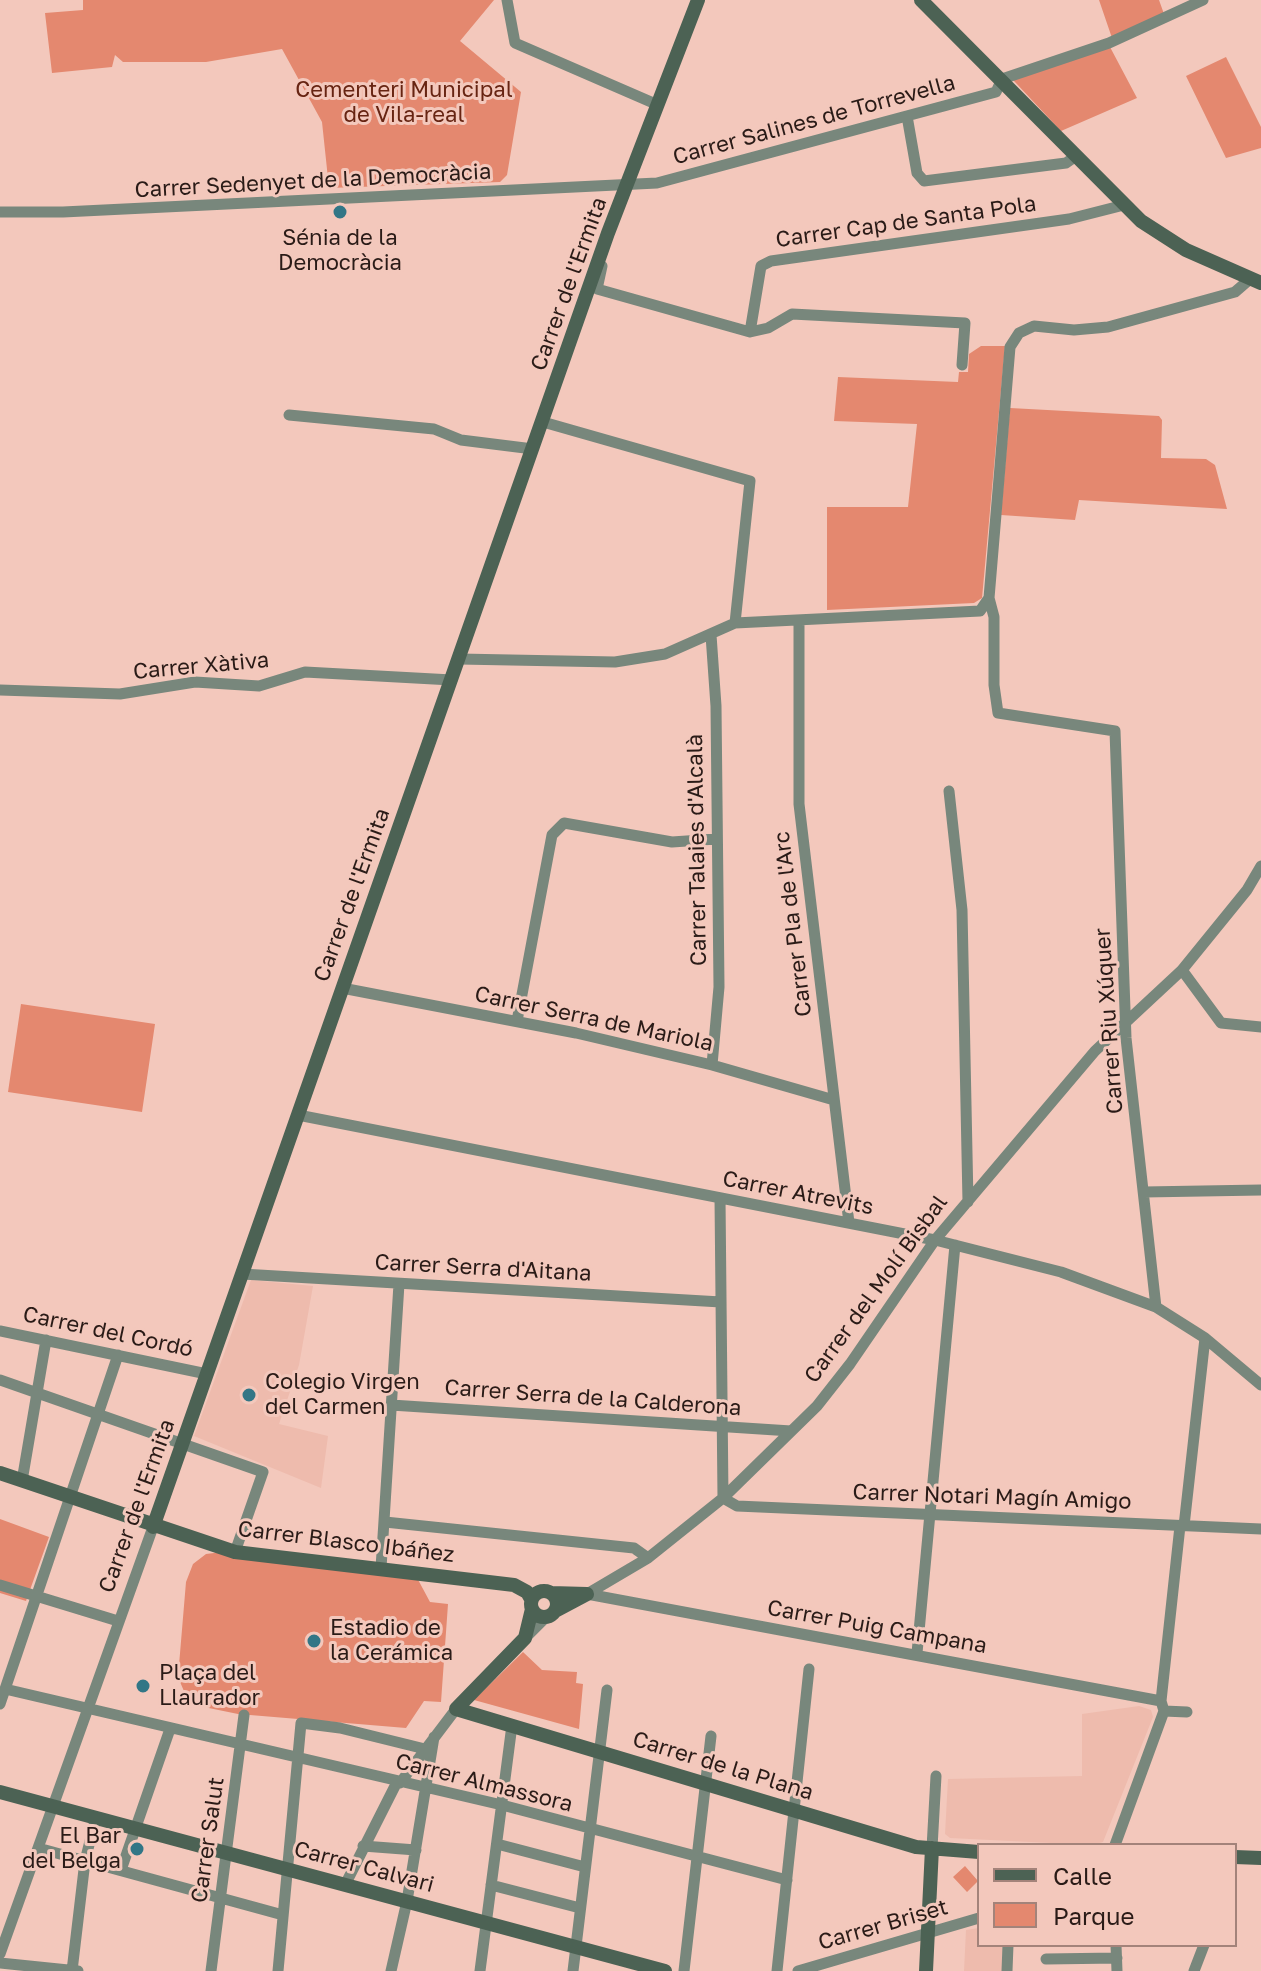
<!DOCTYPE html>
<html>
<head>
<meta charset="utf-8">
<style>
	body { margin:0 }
	#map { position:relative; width:1261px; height:1971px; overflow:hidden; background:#f3c8bc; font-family:"Golos Text",sans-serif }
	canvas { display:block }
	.legend { position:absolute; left:977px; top:1843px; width:260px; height:104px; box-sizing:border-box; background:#f3c8bc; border:2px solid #a3837a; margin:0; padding:10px 14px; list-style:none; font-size:24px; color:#2a1b17 }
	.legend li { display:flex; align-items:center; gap:16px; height:40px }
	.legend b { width:40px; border:2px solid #a3837a }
</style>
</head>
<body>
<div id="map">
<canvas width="1261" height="1971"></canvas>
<ul class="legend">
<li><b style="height:10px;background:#4c6254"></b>Calle</li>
<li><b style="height:22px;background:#e4886f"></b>Parque</li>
</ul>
</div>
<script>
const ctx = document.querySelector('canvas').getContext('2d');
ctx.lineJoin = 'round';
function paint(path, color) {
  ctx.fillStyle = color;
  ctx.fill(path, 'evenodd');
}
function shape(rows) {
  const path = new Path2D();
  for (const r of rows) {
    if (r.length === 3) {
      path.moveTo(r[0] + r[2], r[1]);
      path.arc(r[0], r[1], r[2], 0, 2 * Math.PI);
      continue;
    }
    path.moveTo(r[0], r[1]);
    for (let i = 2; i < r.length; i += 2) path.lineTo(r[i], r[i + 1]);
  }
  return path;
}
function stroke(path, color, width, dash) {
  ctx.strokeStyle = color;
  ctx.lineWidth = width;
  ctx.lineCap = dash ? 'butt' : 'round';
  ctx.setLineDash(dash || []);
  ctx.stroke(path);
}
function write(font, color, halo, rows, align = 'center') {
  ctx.font = font + ' "Golos Text",sans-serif';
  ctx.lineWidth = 6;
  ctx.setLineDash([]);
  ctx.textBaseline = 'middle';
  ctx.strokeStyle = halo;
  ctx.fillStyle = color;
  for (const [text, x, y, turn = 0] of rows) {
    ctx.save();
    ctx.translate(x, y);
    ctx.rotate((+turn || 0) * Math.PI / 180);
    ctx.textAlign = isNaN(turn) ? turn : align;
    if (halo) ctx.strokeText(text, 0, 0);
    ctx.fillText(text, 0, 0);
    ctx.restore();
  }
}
paint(shape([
	[251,1280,313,1286,299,1365,279,1424,328,1436,321,1488,194,1436],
	[1139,1706,1151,1710,1153,1717,1103,1842,1092,1845,950,1838,945,1834,948,1779,1082,1776,1082,1714],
	[979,1928,979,1945,1003,1945,1002,1971,964,1971,966,1930]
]), '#eebbad');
paint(shape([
	[83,0,494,0,460,41,521,92,507,175,500,182,329,188,322,122,282,49,206,62,123,62,115,55,112,67,52,73,45,13,83,10],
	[1099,0,1159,0,1164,14,1112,38],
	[1110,47,1137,98,1061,131,1014,81,1014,78],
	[1226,57,1261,127,1261,148,1226,158,1186,76],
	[981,346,1005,346,982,598,974,603,827,610,827,507,908,507,917,424,834,421,838,377,958,382,959,372,968,372,969,354],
	[1010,408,1159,416,1162,420,1161,458,1206,459,1215,465,1227,509,1079,500,1075,520,1001,515],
	[21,1004,155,1024,142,1112,8,1092],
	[0,1519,49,1537,26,1601,0,1593],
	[222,1552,415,1574,430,1602,448,1604,441,1702,424,1701,406,1728,238,1714,199,1706,186,1696,178,1677,186,1582,193,1564,206,1554],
	[523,1652,542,1670,577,1672,576,1683,583,1684,579,1729,474,1700],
	[965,1866,978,1881,967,1892,953,1877]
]), '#e4886f');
stroke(shape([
	[507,0,515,43,658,105],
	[907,116,917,173,924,181,1066,163,1076,156],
	[0,212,63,212,657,183,996,92,1002,79,1109,43,1203,0],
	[602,266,597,289,750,332,768,328,792,314,965,323,962,365],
	[750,332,761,266,771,261,1069,219,1124,205],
	[289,415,434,429,461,440,533,449],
	[543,422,750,481,735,623],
	[799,620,799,804,849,1223],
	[711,635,716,706,719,987,712,1065],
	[459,659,615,662,665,654,735,623,980,611,989,598],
	[0,690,120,694,195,682,259,686,305,672,452,680],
	[949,791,962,910,968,1202],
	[1182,970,1221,1023,1261,1027],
	[342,988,576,1033,712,1065,834,1100],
	[517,1021,552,835,564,823,672,842,716,839],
	[298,1115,935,1240,1061,1272,1156,1307,1205,1338,1261,1385],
	[1144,1192,1261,1190],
	[720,1198,723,1498,737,1506,1261,1529],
	[242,1274,721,1302],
	[1156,1307,1126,1038,1115,731,998,713,994,685,994,617,989,598,1010,347,1019,333,1034,326,1074,330,1108,327,1235,292,1250,279],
	[0,1331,207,1374],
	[0,1380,263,1472,235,1552],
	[391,1405,791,1431],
	[22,1481,46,1340],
	[385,1522,634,1548,648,1558],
	[1184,1526,1205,1338],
	[381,1568,399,1284],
	[0,1585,118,1621],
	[587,1594,648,1558,723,1498,817,1406,850,1364,935,1240,1095,1051,1182,970,1247,890,1261,866],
	[587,1594,1161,1701],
	[526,1637,546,1617],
	[917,1653,955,1245],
	[5,1689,502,1805,787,1880],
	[0,1704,118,1355],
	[1164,1711,1187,1712],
	[400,1783,456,1709],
	[497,1844,585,1867],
	[1115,1845,1164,1711,1161,1701,1180,1526],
	[363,1846,416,1850],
	[38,1848,283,1915],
	[932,1848,936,1776],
	[121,1870,170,1729],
	[345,1885,397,1782],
	[491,1885,580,1908],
	[1116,1945,1117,1971],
	[0,1954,153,1527],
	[1046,1959,1117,1958],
	[0,1963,78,1971],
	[72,1971,85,1861,96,1817],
	[211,1971,244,1715],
	[278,1971,301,1723,340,1728,425,1749],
	[391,1971,407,1901,434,1737],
	[480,1971,512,1725],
	[573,1971,607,1690],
	[684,1971,711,1736],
	[777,1971,809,1669],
	[798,1971,979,1918],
	[1007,1971,1008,1945],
	[1194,1971,1204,1945]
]), '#78877c', 11);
stroke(shape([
	[921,0,1141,221,1186,250,1261,283],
	[0,1473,235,1552,514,1585,527,1592,531,1599],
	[153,1527,608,233,698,0],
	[544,1604,13],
	[551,1593,587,1594,555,1611],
	[532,1609,525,1638,456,1709,916,1847,979,1852],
	[0,1792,665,1971],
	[1235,1857,1261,1858],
	[926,1971,932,1848]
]), '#4c6254', 14);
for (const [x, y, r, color] of [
	[340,212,8,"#327686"],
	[249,1395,8,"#327686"],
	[314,1641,8,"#327686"],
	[143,1686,8,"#327686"],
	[137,1849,8,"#327686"]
]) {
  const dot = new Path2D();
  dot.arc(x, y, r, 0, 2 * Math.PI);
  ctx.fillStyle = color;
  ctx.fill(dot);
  stroke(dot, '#f3c8bc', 3);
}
write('22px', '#672412', '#f3c8bc', [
	["Cementeri Municipal",404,90],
	["de Vila-real",404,115]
]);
write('22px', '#2a1b17', '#f3c8bc', [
	["Carrer Salines de Torrevella",814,120,-15],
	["Carrer Sedenyet de la Democràcia",313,181,-3],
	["Carrer Cap de Santa Pola",906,222,-8],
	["Carrer de l'Ermita",569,284,-70],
	["Carrer Xàtiva",201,666,-5],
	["Carrer Talaies d'Alcalà",697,850,-91],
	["Carrer de l'Ermita",352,895,-70],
	["Carrer Pla de l'Arc",793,924,-97],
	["Carrer Serra de Mariola",594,1019,12],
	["Carrer Riu Xúquer",1109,1021,-94],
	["Carrer Atrevits",798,1193,11],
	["Carrer Serra d'Aitana",483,1268,3],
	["Carrer del Molí Bisbal",876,1289,-54],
	["Carrer del Cordó",108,1332,12],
	["Carrer Serra de la Calderona",593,1398,4],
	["Carrer Notari Magín Amigo",992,1497,2],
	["Carrer de l'Ermita",137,1506,-70],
	["Carrer Blasco Ibáñez",346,1542,7],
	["Carrer Puig Campana",877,1627,10],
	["Carrer de la Plana",723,1766,17],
	["Carrer Almassora",484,1783,14],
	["Carrer Salut",208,1840,-82],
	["Carrer Calvari",364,1867,15],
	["Carrer Briset",883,1925,-16]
]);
write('22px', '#2a1b17', '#f3c8bc', [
	["Sénia de la",340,238,"center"],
	["Democràcia",340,263,"center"],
	["Colegio Virgen",265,1382],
	["del Carmen",265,1407],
	["Estadio de",330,1628],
	["la Cerámica",330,1653],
	["Plaça del",159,1673],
	["Llaurador",159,1698],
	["El Bar",121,1836,"right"],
	["del Belga",121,1861,"right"]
], 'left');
</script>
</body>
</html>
